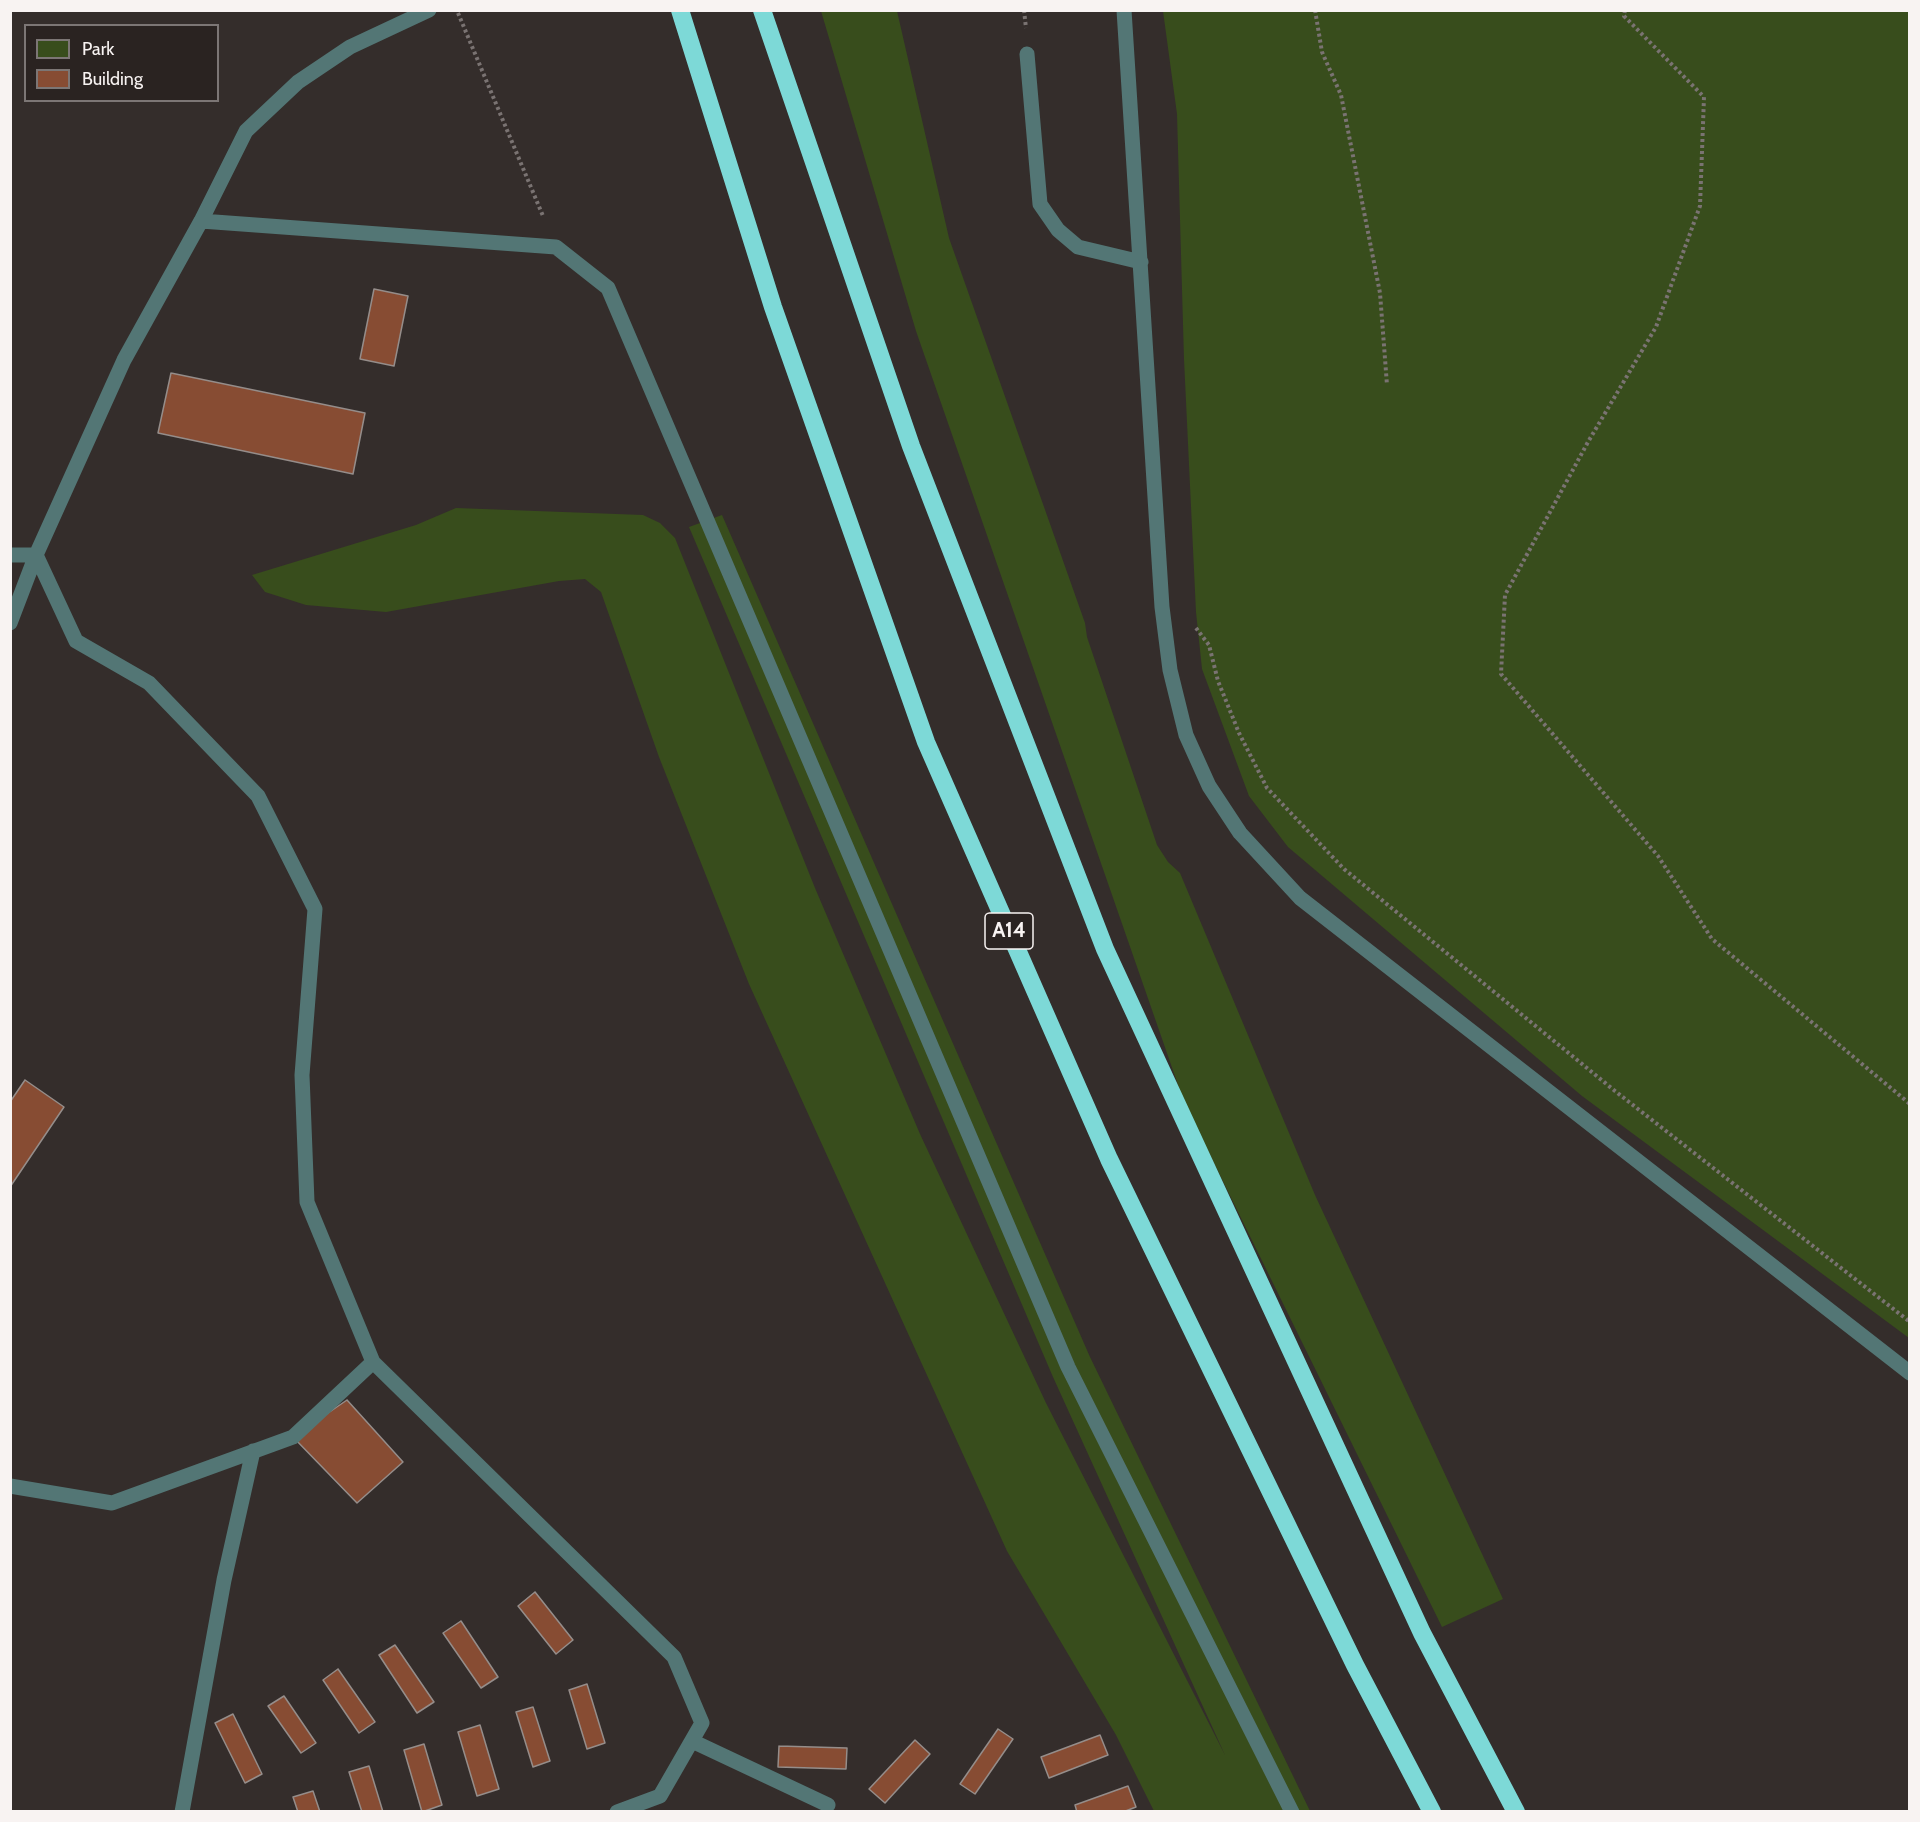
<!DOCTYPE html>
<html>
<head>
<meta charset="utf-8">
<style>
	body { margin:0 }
	#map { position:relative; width:1920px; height:1822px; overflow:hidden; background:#342d2b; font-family:Cabin,sans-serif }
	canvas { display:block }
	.frame { position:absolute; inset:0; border:12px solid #f8f3f2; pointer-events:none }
	.legend { position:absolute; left:24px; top:24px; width:195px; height:78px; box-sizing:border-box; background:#2a2321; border:2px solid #7c7675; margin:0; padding:8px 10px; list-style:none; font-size:18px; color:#f8f3f2 }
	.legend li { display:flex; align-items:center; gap:12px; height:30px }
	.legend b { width:30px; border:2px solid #7c7675 }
</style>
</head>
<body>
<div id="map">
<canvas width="1920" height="1822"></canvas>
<div class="frame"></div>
<ul class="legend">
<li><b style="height:16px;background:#384d1c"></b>Park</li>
<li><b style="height:16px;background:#874c33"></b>Building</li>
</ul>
</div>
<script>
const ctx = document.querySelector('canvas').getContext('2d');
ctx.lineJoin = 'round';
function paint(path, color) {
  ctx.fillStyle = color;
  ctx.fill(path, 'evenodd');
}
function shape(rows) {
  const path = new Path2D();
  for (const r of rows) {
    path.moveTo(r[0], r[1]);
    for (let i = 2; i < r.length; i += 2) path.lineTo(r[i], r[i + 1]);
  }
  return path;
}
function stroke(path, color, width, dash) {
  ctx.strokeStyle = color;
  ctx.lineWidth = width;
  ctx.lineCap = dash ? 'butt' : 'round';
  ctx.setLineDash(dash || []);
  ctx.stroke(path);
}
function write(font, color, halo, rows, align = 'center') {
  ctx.font = font + ' Cabin,sans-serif';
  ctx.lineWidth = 4.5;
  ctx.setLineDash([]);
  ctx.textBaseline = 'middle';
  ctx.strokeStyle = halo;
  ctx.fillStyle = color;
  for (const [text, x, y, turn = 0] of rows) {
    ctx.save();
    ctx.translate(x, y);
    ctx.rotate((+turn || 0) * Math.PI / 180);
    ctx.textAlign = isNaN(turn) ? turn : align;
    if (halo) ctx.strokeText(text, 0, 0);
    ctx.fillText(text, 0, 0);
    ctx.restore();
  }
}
paint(shape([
	[821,11,897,11,949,238,1085,623,1087,637,1157,845,1168,862,1180,873,1315,1195,1503,1599,1442,1627,1184,1102,916,331],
	[1163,11,1909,11,1909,1338,1582,1096,1288,847,1249,796,1202,669,1196,612,1184,359,1177,114],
	[456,508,643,515,660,523,675,538,815,888,920,1134,1046,1403,1225,1755,1053,1377,689,527,722,515,1090,1357,1310,1811,1154,1811,1116,1735,1007,1551,749,984,659,757,601,592,585,579,559,581,386,612,306,605,265,592,252,575,416,525]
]), '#384d1c');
const building = shape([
	[374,289,408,296,394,366,360,359,374,289],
	[171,373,365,413,353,474,158,433,171,373],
	[25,1080,64,1107,10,1187,10,1102,25,1080],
	[347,1400,403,1462,357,1503,293,1437,347,1400],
	[535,1592,573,1640,556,1654,518,1606,535,1592],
	[461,1621,498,1677,481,1688,443,1633,461,1621],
	[395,1645,434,1702,417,1713,379,1655,395,1645],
	[338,1669,375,1722,359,1733,323,1680,338,1669],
	[587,1684,605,1743,587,1749,569,1690,587,1684],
	[284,1696,316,1743,301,1753,268,1706,284,1696],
	[533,1707,550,1761,533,1767,516,1712,533,1707],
	[233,1714,262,1774,245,1783,215,1723,233,1714],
	[480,1725,499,1789,477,1796,458,1732,480,1725],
	[998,1729,1013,1739,975,1794,960,1784,998,1729],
	[1100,1735,1108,1755,1049,1778,1041,1757,1100,1735],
	[915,1740,930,1754,885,1803,869,1789,915,1740],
	[424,1744,442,1805,422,1812,404,1750,424,1744],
	[779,1746,847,1748,846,1769,778,1767,779,1746],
	[369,1766,383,1812,362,1812,349,1772,369,1766],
	[1128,1786,1136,1807,1123,1812,1077,1812,1075,1805,1128,1786],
	[313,1791,320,1812,298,1812,293,1797,313,1791]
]);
paint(building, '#874c33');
stroke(building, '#958d8a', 1.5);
stroke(shape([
	[1024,10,1026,28],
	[1315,10,1322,52,1341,95,1380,293,1387,385],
	[1625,10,1624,16,1704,97,1700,206,1656,327,1588,442,1505,595,1501,674,1658,856,1712,939,1910,1104],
	[458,13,543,216],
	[1196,628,1209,645,1218,681,1239,733,1267,788,1344,869,1615,1091,1910,1322]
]), '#7a7372', 4, [3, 3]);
stroke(shape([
	[1124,10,1162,607,1170,670,1186,735,1209,786,1240,833,1300,898,1910,1373],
	[1027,54,1040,204,1058,230,1078,247,1141,262],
	[201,221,556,247,608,288,1068,1367,1292,1812],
	[10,555,36,555],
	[36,555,76,641,149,683,258,796,315,909,302,1075,307,1202,373,1362,674,1657,702,1723,660,1796,617,1812],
	[10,623,36,555,124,360,201,221,246,131,298,82,350,47,429,10],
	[10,1486,112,1503,293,1437,373,1362],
	[692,1741,828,1805],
	[182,1812,224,1580,253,1451]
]), '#537675', 15);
stroke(shape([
	[680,10,773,307,926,742,1109,1159,1355,1665,1432,1812],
	[762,10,911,446,1105,949,1422,1633,1516,1812]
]), '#7dd9d7', 18);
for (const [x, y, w] of [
	[1009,931,48]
]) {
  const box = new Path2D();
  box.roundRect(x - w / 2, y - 18, w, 36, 4.5);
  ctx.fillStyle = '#2a2321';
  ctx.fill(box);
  stroke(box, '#f8f3f2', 1.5);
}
write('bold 21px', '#f8f3f2', null, [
	["A14",1009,931]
]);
</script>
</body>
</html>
